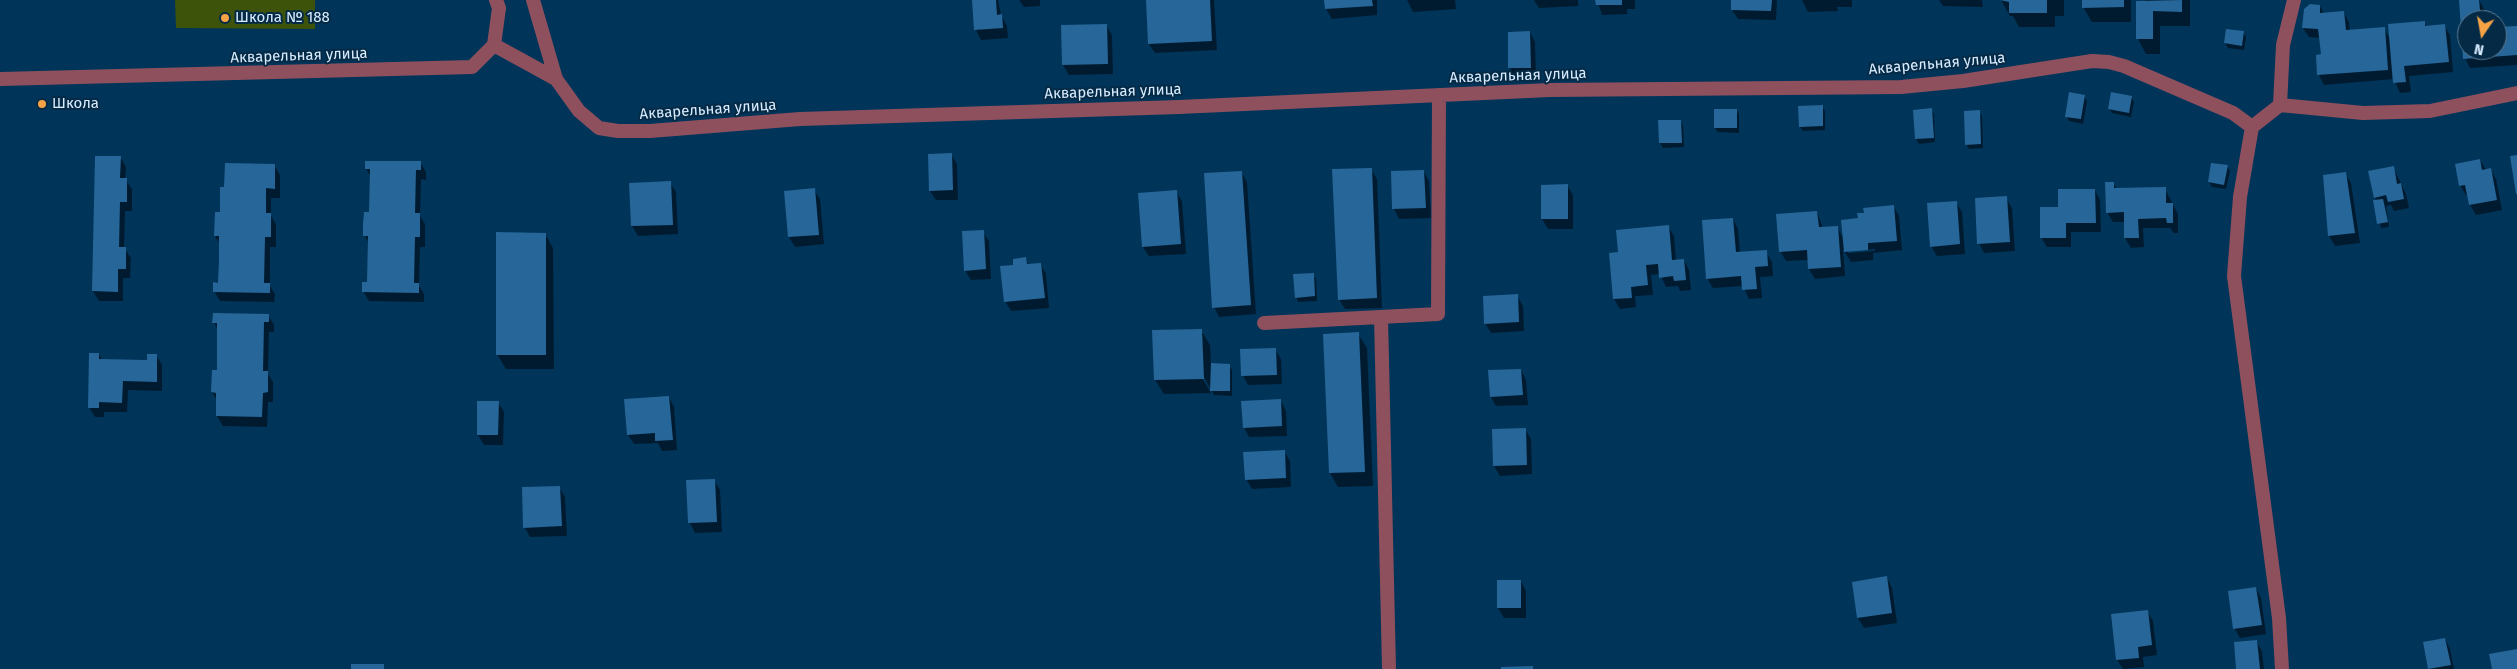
<!DOCTYPE html>
<html>
<head>
<meta charset="utf-8">
<style>
	body { margin:0 }
	#map { position:relative; width:2517px; height:669px; overflow:hidden; background:#003459; font-family:"Fira Sans",sans-serif }
	canvas { display:block }
	.north { position:absolute; left:2457px; top:10px; width:50px; height:50px; box-sizing:border-box; background:#052a46; border:1px solid #597890; border-radius:50%; rotate:192deg; font-size:14px; font-weight:700; line-height:20px; text-align:center; color:#d8ecff }
	.north::after { content:''; display:block; margin:auto; width:18px; height:22px; background:#f5a345; clip-path:polygon(50% 0,100% 100%,50% 72%,0 100%) }
</style>
</head>
<body>
<div id="map">
<canvas width="2517" height="669"></canvas>
<div class="north">N</div>
</div>
<script>
const ctx = document.querySelector('canvas').getContext('2d');
ctx.lineJoin = 'round';
function paint(path, color) {
  ctx.fillStyle = color;
  ctx.fill(path, 'evenodd');
}
function shape(rows) {
  const path = new Path2D();
  for (const r of rows) {
    path.moveTo(r[0], r[1]);
    for (let i = 2; i < r.length; i += 2) path.lineTo(r[i], r[i + 1]);
  }
  return path;
}
function stroke(path, color, width, dash) {
  ctx.strokeStyle = color;
  ctx.lineWidth = width;
  ctx.lineCap = dash ? 'butt' : 'round';
  ctx.setLineDash(dash || []);
  ctx.stroke(path);
}
function write(font, color, halo, rows, align = 'center') {
  ctx.font = font + ' "Fira Sans",sans-serif';
  ctx.lineWidth = 4;
  ctx.setLineDash([]);
  ctx.textBaseline = 'middle';
  ctx.strokeStyle = halo;
  ctx.fillStyle = color;
  for (const [text, x, y, turn = 0] of rows) {
    ctx.save();
    ctx.translate(x, y);
    ctx.rotate((+turn || 0) * Math.PI / 180);
    ctx.textAlign = isNaN(turn) ? turn : align;
    if (halo) ctx.strokeText(text, 0, 0);
    ctx.fillText(text, 0, 0);
    ctx.restore();
  }
}
paint(shape([
	[175,0,315,0,315,29,176,28]
]), '#3c5309');
paint(shape([
	[973,0,998,0,1001,15,1007,26,1008,38,981,40,976,30],
	[1019,0,1040,0,1040,6,1024,7],
	[1147,0,1214,0,1217,50,1155,53,1149,44],
	[1325,0,1377,0,1377,15,1332,19,1326,9],
	[1407,0,1455,0,1456,9,1413,12],
	[1534,0,1578,0,1578,6,1539,8],
	[1597,0,1635,0,1635,9,1627,9,1627,14,1602,15],
	[1732,0,1777,0,1776,20,1738,19,1732,10],
	[1802,0,1852,0,1852,7,1837,7,1838,11,1808,12],
	[1939,0,1982,0,1983,7,1943,6],
	[2001,0,2064,0,2064,16,2055,16,2055,27,2019,27,2013,16,2010,16],
	[2083,0,2131,0,2131,22,2092,22,2083,7],
	[2145,0,2190,0,2190,26,2160,26,2160,54,2146,54,2138,39],
	[2479,0,2484,9,2485,20,2467,20,2467,50,2497,50,2497,28,2517,27,2517,65,2470,68,2465,58,2460,1],
	[2320,6,2324,14,2344,13,2349,22,2350,31,2384,28,2390,39,2424,22,2427,27,2444,26,2450,35,2453,72,2409,76,2411,92,2400,93,2394,79,2324,85,2319,75,2317,56,2322,55,2320,38,2309,37,2303,28],
	[1106,25,1112,35,1113,74,1069,75,1063,65],
	[1530,32,1535,42,1536,77,1515,78,1510,68,1509,33],
	[2243,32,2246,37,2244,50,2228,48,2225,43],
	[2084,96,2087,101,2083,124,2069,121,2067,117],
	[2131,97,2134,102,2131,117,2112,113,2109,108],
	[1822,106,1825,111,1825,130,1803,131,1800,127],
	[1737,110,1739,115,1739,133,1718,132,1715,128],
	[1931,110,1934,114,1935,142,1919,144,1916,139,1914,111],
	[1979,112,1982,116,1983,148,1969,149,1966,144],
	[1681,121,1683,126,1684,147,1663,148,1660,143],
	[951,154,957,164,958,200,936,200,930,191],
	[96,157,120,157,126,167,125,179,132,189,132,211,125,211,124,248,131,258,130,278,123,278,123,301,99,301,93,291],
	[2480,160,2486,170,2490,169,2496,179,2502,210,2476,215,2470,205,2468,195,2466,195,2460,185],
	[420,162,426,172,426,180,421,179,420,216,425,224,425,247,420,247,419,286,424,294,424,302,369,301,363,291,369,284,369,244,365,236,370,214,371,177,366,169],
	[274,165,280,175,280,198,271,198,271,216,276,224,276,247,270,247,270,286,275,294,274,302,220,301,214,291,219,284,220,244,215,236,221,214],
	[2227,166,2230,171,2226,189,2212,187,2209,182],
	[2393,167,2406,194,2409,208,2394,211,2391,205,2386,206,2389,227,2381,228,2375,197],
	[1371,169,1377,179,1382,308,1345,309,1339,299],
	[1241,172,1247,182,1256,314,1219,317,1214,307],
	[1392,172,1424,172,1429,181,1431,218,1399,219,1394,209],
	[2345,174,2351,183,2360,243,2335,246,2329,236],
	[670,183,676,192,678,234,638,236,632,226,630,184],
	[2113,183,2117,189,2165,189,2178,214,2178,233,2174,233,2170,228,2143,228,2144,247,2131,248,2125,238,2125,222,2113,222,2107,212],
	[1567,185,1573,195,1573,229,1548,229,1542,219,1542,186],
	[814,190,820,199,824,244,795,247,789,237,785,192],
	[2095,190,2100,200,2101,232,2071,232,2071,247,2047,247,2041,237,2059,208],
	[1176,192,1182,201,1186,254,1149,256,1143,247],
	[2006,198,2012,208,2015,251,1984,253,1979,243],
	[1956,202,1962,212,1965,254,1937,256,1931,246],
	[1894,207,1899,216,1902,250,1873,253,1873,260,1851,262,1843,249,1845,276,1815,279,1809,269,1809,260,1786,261,1780,251,1817,212,1823,228,1837,227,1844,239,1859,219],
	[1875,249,1875,251,1848,253,1848,251],
	[1733,219,1738,229,1740,253,1766,252,1772,262,1773,276,1760,277,1762,298,1749,299,1743,286,1713,288,1707,278],
	[1668,226,1674,236,1676,261,1684,260,1689,270,1691,290,1680,291,1678,286,1666,287,1660,274,1651,275,1653,295,1635,296,1636,307,1620,309,1614,299,1619,253],
	[983,232,989,241,991,279,971,280,965,270],
	[545,234,553,248,554,369,506,369,497,354],
	[1025,259,1029,265,1040,264,1046,274,1049,308,1011,311,1005,301,1015,266],
	[1313,274,1316,279,1317,301,1298,302,1296,297],
	[1517,296,1523,306,1524,331,1491,333,1485,323],
	[268,315,274,325,274,332,269,332,268,374,273,382,273,402,268,402,267,427,223,426,217,416,217,400,212,392,218,371,218,331,214,322],
	[1201,330,1210,345,1211,364,1229,365,1232,370,1232,396,1214,395,1202,373,1200,374,1211,393,1164,394,1155,380],
	[1358,334,1367,348,1373,486,1338,487,1330,473],
	[1275,349,1281,359,1282,384,1248,385,1243,375],
	[99,354,102,360,148,361,156,355,162,365,162,391,128,390,127,412,104,412,104,417,95,417,89,407],
	[1521,370,1526,380,1528,405,1496,406,1491,397],
	[669,397,674,407,677,450,662,451,658,443,634,444,628,435],
	[1281,401,1286,411,1287,436,1249,437,1244,427],
	[498,402,504,412,503,445,484,445,478,435],
	[1525,429,1531,439,1532,474,1500,476,1494,466],
	[1284,451,1290,461,1291,487,1252,489,1246,479],
	[714,480,720,490,722,532,695,533,690,523],
	[559,487,565,497,567,536,530,537,525,528],
	[1887,578,1892,588,1897,623,1864,628,1858,618,1853,583],
	[1521,581,1526,591,1526,618,1504,618,1498,608],
	[2256,588,2261,598,2266,634,2240,638,2234,628],
	[2147,611,2153,621,2157,655,2143,657,2144,667,2123,669,2117,660],
	[2445,639,2450,649,2454,669,2430,669,2424,643],
	[2256,641,2262,651,2264,669,2238,669]
]), '#0007');
paint(shape([
	[972,0,996,0,997,15,1002,14,1003,28,974,30],
	[1146,0,1210,0,1212,41,1148,44],
	[1324,0,1372,0,1373,6,1325,9],
	[1595,0,1622,0,1622,5,1596,5],
	[1731,0,1772,0,1771,11,1731,10],
	[2000,0,2047,0,2047,13,2009,13,2009,2],
	[2082,0,2124,0,2124,7,2082,8],
	[2182,0,2182,12,2153,11,2153,39,2136,39,2136,1],
	[2459,0,2479,0,2481,20,2467,20,2467,50,2497,50,2497,27,2517,26,2517,55,2463,59],
	[2310,4,2320,5,2320,13,2344,11,2346,30,2385,27,2388,70,2317,75,2316,55,2321,54,2318,29,2302,28,2304,9],
	[2425,21,2425,26,2445,24,2449,62,2404,66,2406,82,2393,83,2388,24],
	[1107,24,1108,64,1062,65,1061,25],
	[2226,29,2244,31,2242,46,2224,43],
	[1530,31,1531,68,1508,68,1508,32],
	[2069,92,2085,95,2081,119,2065,117],
	[2111,92,2132,96,2129,113,2108,109],
	[1823,105,1823,126,1799,127,1798,106],
	[1932,108,1934,138,1915,139,1913,110],
	[1714,109,1737,109,1737,128,1714,128],
	[1980,110,1981,144,1965,145,1964,111],
	[1658,120,1681,120,1682,143,1659,143],
	[952,153,953,190,929,191,928,154],
	[2517,155,2517,194,2516,194,2510,156],
	[95,156,121,156,120,178,127,178,127,202,120,202,119,247,126,247,126,269,118,269,118,292,92,291],
	[2480,159,2482,170,2491,168,2497,200,2469,205,2465,185,2459,186,2455,164],
	[365,161,421,161,421,170,416,170,415,213,420,213,420,237,415,237,414,283,419,283,419,293,362,292,362,282,367,282,368,236,363,236,363,224,364,212,369,212,370,169,365,169],
	[225,163,275,164,275,189,266,188,266,213,271,213,271,237,265,237,264,283,270,283,270,293,213,292,213,282,218,283,219,259,219,236,214,236,215,212,220,212,220,187,224,187],
	[2211,163,2228,165,2224,185,2208,182],
	[2394,166,2397,184,2401,183,2404,199,2388,202,2386,195,2374,198,2368,171],
	[1372,168,1377,298,1338,300,1332,169],
	[1424,170,1426,208,1392,209,1391,171],
	[1242,171,1251,305,1212,308,1204,173],
	[2346,172,2355,233,2328,236,2323,175],
	[671,181,673,225,631,226,629,183],
	[2105,182,2114,182,2114,188,2166,187,2166,203,2173,203,2173,223,2167,223,2166,218,2138,219,2139,238,2124,238,2124,212,2106,213],
	[1568,184,1568,219,1541,219,1541,185],
	[815,188,819,235,788,237,784,191],
	[2058,189,2095,189,2096,223,2066,223,2066,238,2040,238,2040,207,2058,207],
	[1177,190,1181,244,1142,247,1138,193],
	[2007,196,2010,242,1977,244,1975,198],
	[2383,199,2388,222,2377,224,2373,200],
	[1957,201,1960,244,1930,247,1927,203],
	[1894,205,1897,241,1868,243,1868,250,1844,252,1841,220,1858,218,1857,213,1864,213,1863,208],
	[1817,211,1819,227,1838,226,1841,267,1808,269,1807,250,1779,252,1776,214],
	[1733,218,1736,252,1767,250,1768,266,1755,267,1757,289,1742,290,1741,276,1706,279,1702,220],
	[1669,225,1672,260,1684,259,1686,280,1674,281,1673,276,1659,278,1658,264,1646,265,1648,285,1631,287,1632,298,1613,299,1609,253,1618,252,1616,230],
	[984,230,986,269,964,271,962,231],
	[496,232,546,233,546,355,496,355],
	[1026,257,1027,264,1041,263,1045,298,1004,302,1000,266,1013,265,1013,259],
	[1314,273,1315,296,1295,298,1293,274],
	[1518,294,1519,322,1484,324,1483,296],
	[213,313,269,314,269,322,264,322,263,371,268,371,268,392,263,393,262,417,216,416,216,393,211,392,212,370,217,370,217,323,212,323],
	[1202,329,1204,379,1154,380,1152,330],
	[1359,332,1365,472,1329,473,1323,334],
	[1276,348,1277,375,1241,376,1240,349],
	[89,353,99,353,99,359,147,360,147,354,157,354,157,382,123,381,122,403,99,402,99,408,88,408],
	[1211,363,1230,364,1230,391,1210,391],
	[1521,369,1523,395,1490,397,1488,370],
	[669,396,673,440,655,441,655,433,627,435,624,399],
	[1281,399,1282,426,1243,428,1241,401],
	[477,401,499,401,498,435,477,435],
	[1526,428,1527,465,1493,466,1492,429],
	[1285,450,1286,478,1245,480,1243,452],
	[715,479,717,522,688,523,686,480],
	[560,486,562,526,523,528,522,487],
	[1887,576,1892,613,1857,618,1852,582],
	[1497,580,1521,580,1521,608,1497,608],
	[2256,587,2262,625,2233,629,2228,591],
	[2148,610,2152,645,2138,647,2139,658,2116,660,2111,614],
	[2445,638,2451,665,2428,669,2423,642],
	[2257,640,2260,669,2236,669,2234,642],
	[2517,649,2517,669,2492,669,2489,654],
	[351,664,384,664,384,669,351,669],
	[1533,666,1533,669,1501,669,1501,667]
]), '#266699');
stroke(shape([
	[533,0,556,79],
	[494,45,556,79,579,111,599,128,618,131,650,131,800,119,1179,107,1550,90,1901,87,1963,81,2092,61,2109,62,2124,66,2233,113,2252,127],
	[494,45,499,8,496,0],
	[0,79,472,67,494,45],
	[2280,105,2363,113,2430,111,2517,93],
	[1381,317,1389,669],
	[1264,323,1438,314,1439,95],
	[2282,669,2279,618,2234,276,2240,197,2252,127,2280,105,2283,45,2294,0]
]), '#8f505e', 14);
for (const [x, y, r, color] of [
	[225,18,5,"#f5a345"],
	[42,104,5,"#f5a345"]
]) {
  const dot = new Path2D();
  dot.arc(x, y, r, 0, 2 * Math.PI);
  ctx.fillStyle = color;
  ctx.fill(dot);
  stroke(dot, '#052a46', 2);
}
write('15px', '#d8ecff', '#052a46', [
	["Школа № 188",235,18],
	["Школа",52,104]
], 'left');
write('15px', '#d8ecff', '#052a46', [
	["Акварельная улица",299,56,-2],
	["Акварельная улица",1937,64,-5],
	["Акварельная улица",1518,76,-2],
	["Акварельная улица",1113,92,-2],
	["Акварельная улица",708,110,-4]
]);
</script>
</body>
</html>
